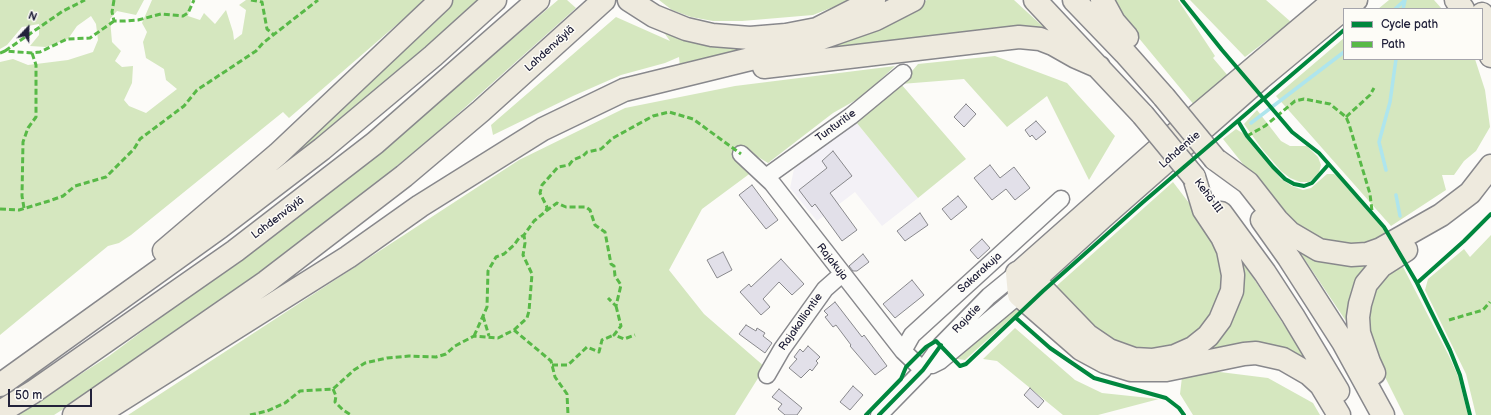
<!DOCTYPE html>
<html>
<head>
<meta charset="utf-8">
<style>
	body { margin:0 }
	#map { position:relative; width:1491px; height:415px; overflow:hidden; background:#fcfbf8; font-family:"Balsamiq Sans",sans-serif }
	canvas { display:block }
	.legend { position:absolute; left:1343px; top:8px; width:140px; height:52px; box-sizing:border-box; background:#fdfcf7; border:1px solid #a5a5ac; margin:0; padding:5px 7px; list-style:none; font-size:12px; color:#22223b }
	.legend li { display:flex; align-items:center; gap:8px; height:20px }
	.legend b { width:20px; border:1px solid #a5a5ac }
	.north { position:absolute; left:8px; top:8px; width:40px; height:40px; -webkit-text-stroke:3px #fdfcf7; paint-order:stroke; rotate:22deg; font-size:11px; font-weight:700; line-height:16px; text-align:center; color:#22223b }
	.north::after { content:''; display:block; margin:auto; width:14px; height:18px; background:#22223b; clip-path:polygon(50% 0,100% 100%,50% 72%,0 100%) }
	.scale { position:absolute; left:8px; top:389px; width:84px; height:18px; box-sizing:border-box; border:2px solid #22223b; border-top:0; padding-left:5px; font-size:12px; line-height:14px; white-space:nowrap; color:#22223b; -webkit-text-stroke:3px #fdfcf7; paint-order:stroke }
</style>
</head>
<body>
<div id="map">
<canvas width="1491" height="415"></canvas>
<ul class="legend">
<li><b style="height:5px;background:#00873e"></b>Cycle path</li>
<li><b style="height:5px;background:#58b947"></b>Path</li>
</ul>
<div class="north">N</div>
<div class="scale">50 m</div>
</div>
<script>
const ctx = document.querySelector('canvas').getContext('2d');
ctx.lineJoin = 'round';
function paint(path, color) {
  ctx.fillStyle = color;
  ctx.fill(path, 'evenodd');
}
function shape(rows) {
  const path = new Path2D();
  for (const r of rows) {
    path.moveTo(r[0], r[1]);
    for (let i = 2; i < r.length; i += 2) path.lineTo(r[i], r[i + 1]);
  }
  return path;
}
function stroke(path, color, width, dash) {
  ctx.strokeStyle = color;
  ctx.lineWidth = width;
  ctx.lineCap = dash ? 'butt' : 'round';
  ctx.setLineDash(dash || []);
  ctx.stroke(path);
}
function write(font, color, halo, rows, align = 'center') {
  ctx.font = font + ' "Balsamiq Sans",sans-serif';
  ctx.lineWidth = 3;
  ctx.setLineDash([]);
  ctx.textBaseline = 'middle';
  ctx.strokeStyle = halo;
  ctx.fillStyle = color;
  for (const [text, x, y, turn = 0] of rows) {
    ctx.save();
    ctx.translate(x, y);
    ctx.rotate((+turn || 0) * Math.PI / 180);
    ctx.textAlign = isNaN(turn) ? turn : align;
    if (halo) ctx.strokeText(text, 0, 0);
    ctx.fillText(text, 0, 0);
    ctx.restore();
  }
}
paint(shape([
	[856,122,918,198,882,226,855,192,817,221,790,188,794,169]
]), '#f3f1f6');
paint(shape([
	[0,0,144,0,136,15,117,11,110,19,112,42,121,51,115,61,122,67,133,66,132,83,124,100,129,106,146,113,177,89,166,80,164,69,146,58,143,42,147,32,142,23,152,0,191,0,188,16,200,20,204,13,215,24,226,10,233,32,234,40,242,34,246,10,239,5,246,0,423,0,417,7,289,118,283,112,131,235,119,243,108,246,0,335,0,62,13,59,28,65,68,60,93,52,98,40,96,24,91,16,77,26,68,39,46,47,30,46,39,35,39,24,22,27,7,45,0,49],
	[448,0,482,0,445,33,323,135,204,228],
	[558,0,567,0,576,8,422,146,330,219,215,306,98,387,54,415,17,415,109,356,358,171],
	[659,0,851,0,813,15,742,21,713,21,691,17,672,10],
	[884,0,898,0,865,17,680,67,679,57,665,63,621,75,573,96,493,135,491,125,616,17,670,41,665,34,651,25,750,46],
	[927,0,1014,0,1051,34,856,49,818,49,916,6],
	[1111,0,1178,0,1215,56,1213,58,1229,77,1195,106,1123,19],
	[1190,0,1266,0,1291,22,1245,57],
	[1389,0,1434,0,1442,9,1378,9],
	[1344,38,1344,59,1475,59,1485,90,1490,127,1476,151,1464,161,1454,175,1442,175,1446,190,1391,226,1276,96],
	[995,56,1067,83,1115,136,1089,180,1047,96,1007,127,964,79,901,84,966,159,918,198,856,122,901,84,918,64],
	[895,66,863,96,833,113,768,163,750,152,752,172,702,209,669,270,704,314,765,367,735,415,128,415,519,160,625,108,735,86],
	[1257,110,1281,141,1290,146,1307,146,1318,157,1321,165,1319,172,1315,177,1309,182,1300,182,1290,178,1281,171,1262,149,1244,124],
	[1236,129,1244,134,1281,179,1292,186,1303,190,1311,188,1327,174,1334,174,1337,176,1379,223,1388,237,1367,247,1313,239,1278,208,1223,139],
	[1173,182,1212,233,1226,280,1214,318,1187,342,1152,352,1111,343,1052,290],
	[1491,235,1491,415,1476,415,1466,374,1425,290,1428,279,1464,249,1470,257],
	[1295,245,1373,258,1354,333],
	[1236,254,1254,279,1310,365,1193,352,1207,344],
	[1400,261,1449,356,1458,376,1468,415,1404,415,1376,359,1369,340,1366,313,1381,277],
	[1014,308,1019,311,965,360,957,359,955,357],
	[1015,328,1075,380,1102,393,1159,399,1098,415,1063,415,997,361,983,359],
	[1212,371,1268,378,1313,403,1320,415,1193,415,1180,394,1182,377]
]), '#d5e7bf');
stroke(shape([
	[1395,9,1405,0],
	[1403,9,1405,0],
	[1251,123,1344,52],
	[1386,170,1379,142,1390,102,1396,59],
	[1396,195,1400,216]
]), '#aee5ed', 3.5);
const building = shape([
	[966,104,976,114,964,127,954,117,966,104],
	[1036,121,1046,132,1036,140,1032,135,1030,137,1025,130,1036,121],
	[833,151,852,176,830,193,857,230,842,241,815,204,812,207,799,190,827,168,822,161,833,151],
	[990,165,1000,178,1014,167,1030,188,1015,200,1006,189,992,200,974,178,990,165],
	[752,185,778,220,766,229,739,195,752,185],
	[958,196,967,207,951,220,942,209,958,196],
	[920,213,928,225,905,241,897,231,920,213],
	[982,239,990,248,978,259,970,250,982,239],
	[723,252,732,270,717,278,707,260,723,252],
	[863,254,869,262,857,271,853,271,849,266,863,254],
	[781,259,804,284,792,295,779,282,763,299,770,307,761,315,740,292,749,284,751,287,781,259],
	[912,280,924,295,895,318,883,304,912,280],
	[835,302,862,337,864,335,887,366,875,375,850,346,851,345,836,325,833,327,825,317,828,315,824,311,835,302],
	[746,325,756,331,757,328,765,333,763,336,772,343,765,353,739,334,746,325],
	[808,346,820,357,816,361,818,363,812,371,810,369,801,378,789,368,797,359,794,357,800,349,803,352,808,346],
	[853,386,863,395,850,410,840,402,853,386],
	[1030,388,1044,401,1038,408,1024,395,1030,388],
	[779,389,802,408,797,415,785,415,778,409,782,404,772,397,779,389]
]);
paint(building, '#e2e0e9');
stroke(building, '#88888c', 1);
const minor = shape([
	[741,154,772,183,903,351,923,370],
	[766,177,851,116,903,73],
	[903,351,912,335,1061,199],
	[932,365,940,361,1019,295],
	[767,375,782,349,825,289,842,274],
	[879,415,923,370,941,345,989,296,1017,273]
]);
const major = shape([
	[1346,9,1357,0],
	[1017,273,1175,133,1333,0],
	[1022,292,1103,218,1261,79,1344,10]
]);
const highway = shape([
	[629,0,654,16,686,29,712,35,750,38,786,35,817,29,874,0],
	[1035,0,1143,115],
	[1074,0,1125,53,1164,97],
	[1102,0,1114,22,1127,37],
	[1456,0,1463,9],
	[1482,14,1491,26],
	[1482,37,1491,56],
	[764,67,1019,37,1040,39,1053,44,1076,57,1099,67],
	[1215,159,1248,183,1277,220,1290,233,1319,250,1351,255,1367,254,1381,249,1441,215,1470,193,1491,166],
	[1194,177,1204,210,1222,237,1228,250,1233,275,1232,291,1220,320,1208,336,1193,348,1175,356,1152,360,1134,359,1109,350,1087,335,1034,280,1017,273,1019,295,1081,349,1105,362,1131,370,1166,370,1244,354,1256,353,1283,359,1309,374,1321,385,1339,415],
	[1221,213,1265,273,1293,316,1338,391],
	[1262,220,1289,258,1343,342,1383,415],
	[164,251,278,154,441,0],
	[1374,373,1369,362,1359,333,1358,317,1360,304,1366,284,1381,266,1406,250],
	[0,385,220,227,322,149,433,56,495,0],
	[0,412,33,392,235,251,375,143,538,0],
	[74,415,266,282,404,176,481,111,604,0],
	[97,415,348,257,420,206,543,129,624,90,787,50,876,19,913,0]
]);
stroke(minor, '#88888c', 19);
stroke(major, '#88888c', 23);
stroke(highway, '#88888c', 25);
stroke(minor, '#fbfbf9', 16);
stroke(major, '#eeeade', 20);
stroke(highway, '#eeeade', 22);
const highwayBridge = shape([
	[1164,97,1215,159],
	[1143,115,1194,177]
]);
stroke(highwayBridge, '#88888c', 25, []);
stroke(highwayBridge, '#eeeade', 22);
stroke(shape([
	[114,0,112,12,114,21,125,21,138,20,161,14,183,16,188,13,194,0],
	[251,0,262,2,267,29,274,35],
	[5,51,63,11,85,0],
	[0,53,5,51,32,53,40,52,67,39,90,38,114,21],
	[1346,117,1370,95,1374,88],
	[1247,136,1265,126,1295,101,1304,99,1330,104,1346,117,1349,124,1370,194,1372,211],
	[24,208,22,196,23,142,28,128,36,117,36,65,32,53],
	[0,209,19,210,49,201,63,196,75,186,106,177,134,149,140,139,184,106,197,90,256,51,263,43,318,0],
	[546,211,557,203,566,207,586,207,590,210,595,225,605,232,611,264,614,266,615,276,621,285,616,306,608,298],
	[616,306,621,326,614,335,624,339,635,335],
	[483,316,489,336],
	[1449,320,1483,310,1490,302],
	[514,330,527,318,529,311,532,274,523,255,525,243,524,235],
	[474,336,487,307,488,271,496,257,504,254,514,245,519,238,524,235,534,221,546,211,547,207,540,193,542,185,558,167,569,165,573,160,583,156,587,152,601,149,613,138,653,116,669,112,693,119,741,154],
	[552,365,568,365,587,347,599,352,602,340,614,335],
	[333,389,336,396,335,402,343,410,351,415],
	[250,415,267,411,285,403,300,391,333,389,354,370,365,363,387,358,409,356,436,357,446,354,455,346,474,336,498,338,514,330,551,361,555,377,567,394,568,415]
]), '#58b947', 3, [6, 3]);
stroke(shape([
	[1182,0,1222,50,1292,132,1319,153,1384,227,1417,283,1450,350,1460,375,1470,415],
	[1238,121,1247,136,1273,167,1285,179,1294,184,1304,186,1312,183,1328,165],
	[1417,283,1464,241,1491,214],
	[1016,318,1050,348,1094,378,1166,398,1179,408,1184,415],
	[866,415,901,379,906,367,926,347,936,341,960,366,966,364,1043,291,1142,203,1344,30],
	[879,415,923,370,941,345]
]), '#00873e', 4);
write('11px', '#22223b', '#fdfcf7', [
	["Lahdenväylä",550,49,-42],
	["Tunturitie",836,126,-36],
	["Lahdentie",1180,150,-41],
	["Kehä III",1208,196,53],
	["Lahdenväylä",278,218,-37],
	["Rajakuja",832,262,52],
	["Sakarakuja",980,273,-42],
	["Rajatie",967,319,-46],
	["Rajakalliontie",801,322,-55]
]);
</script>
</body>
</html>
